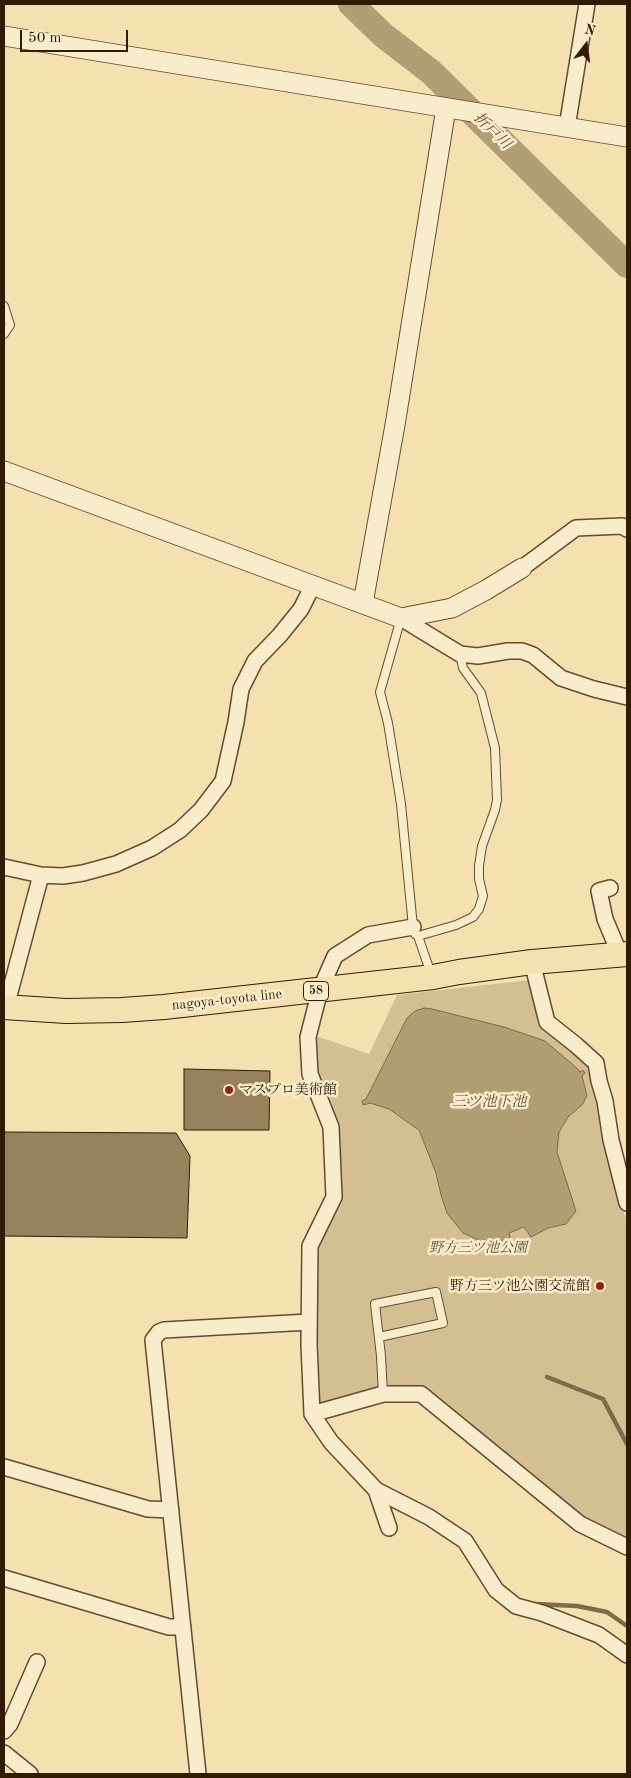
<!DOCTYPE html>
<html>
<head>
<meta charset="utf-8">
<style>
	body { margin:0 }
	#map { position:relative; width:631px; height:1778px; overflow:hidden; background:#f5e1af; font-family:"Old Standard TT",serif }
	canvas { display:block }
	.frame { position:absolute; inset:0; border:5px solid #311b05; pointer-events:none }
	.north { position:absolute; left:561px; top:20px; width:50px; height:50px; -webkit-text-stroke:4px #f8eccb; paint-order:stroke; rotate:15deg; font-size:14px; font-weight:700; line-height:20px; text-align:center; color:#311b05 }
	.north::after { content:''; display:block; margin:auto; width:18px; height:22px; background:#311b05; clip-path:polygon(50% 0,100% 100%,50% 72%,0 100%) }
	.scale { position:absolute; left:20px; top:30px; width:108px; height:22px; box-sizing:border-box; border:2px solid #311b05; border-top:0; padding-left:6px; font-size:15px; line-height:18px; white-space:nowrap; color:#311b05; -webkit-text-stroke:4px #f8eccb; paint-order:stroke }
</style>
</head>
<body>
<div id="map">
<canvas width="631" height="1778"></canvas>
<div class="frame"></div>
<div class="north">N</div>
<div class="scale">50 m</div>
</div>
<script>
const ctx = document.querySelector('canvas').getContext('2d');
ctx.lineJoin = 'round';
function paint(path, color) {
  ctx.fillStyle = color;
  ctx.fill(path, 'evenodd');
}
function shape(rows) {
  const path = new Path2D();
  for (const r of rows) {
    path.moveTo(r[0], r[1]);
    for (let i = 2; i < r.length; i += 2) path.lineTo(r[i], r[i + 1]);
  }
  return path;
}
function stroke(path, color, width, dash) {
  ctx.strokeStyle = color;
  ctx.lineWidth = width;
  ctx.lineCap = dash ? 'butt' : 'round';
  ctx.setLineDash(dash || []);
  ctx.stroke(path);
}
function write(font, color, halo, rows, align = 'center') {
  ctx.font = font + ' "Old Standard TT","Noto Serif JP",serif';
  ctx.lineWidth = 5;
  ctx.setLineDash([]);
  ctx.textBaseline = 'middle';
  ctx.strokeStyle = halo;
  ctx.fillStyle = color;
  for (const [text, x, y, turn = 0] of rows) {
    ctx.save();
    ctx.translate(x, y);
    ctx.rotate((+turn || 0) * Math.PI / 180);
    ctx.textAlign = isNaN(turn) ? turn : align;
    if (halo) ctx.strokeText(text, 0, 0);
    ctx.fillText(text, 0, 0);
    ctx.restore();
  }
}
paint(shape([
	[530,980,538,1025,591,1067,616,1192,627,1221,627,1539,579,1515,424,1386,378,1388,320,1406,315,1248,339,1198,315,1074,316,1036,369,1054,397,995]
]), '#d4bf92');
const water = shape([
	[424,1008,432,1009,504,1027,545,1041,578,1069,580,1072,583,1070,585,1073,582,1076,587,1096,582,1105,568,1117,559,1132,557,1152,576,1211,566,1224,548,1228,531,1237,524,1227,509,1233,511,1241,487,1244,463,1233,447,1213,441,1195,436,1173,419,1130,389,1109,370,1103,363,1105,362,1101,366,1099,407,1018,415,1011,424,1008]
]);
paint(water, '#b29e75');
stroke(water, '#7e6a48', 1);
stroke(shape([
	[547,1377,603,1399,627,1444],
	[535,1604,577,1606,607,1612,627,1626]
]), '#7e6a48', 4.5);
stroke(shape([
	[351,4,383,35,431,72,627,265]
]), '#b29e75', 26);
const building = shape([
	[184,1069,270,1071,269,1130,184,1130,184,1069],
	[4,1132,176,1133,190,1156,187,1238,4,1236,4,1132]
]);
paint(building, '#97825d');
stroke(building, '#311b05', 1);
const service = shape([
	[4,306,10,325,4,334],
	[401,618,380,692,388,723,401,804,413,927,415,934,418,936,431,974],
	[418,936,456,925,473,917,479,909,483,896,479,879,479,866,482,846,495,810,497,800,495,748,481,693,463,668,460,654],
	[379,1337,443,1323,436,1292,375,1304,381,1356,383,1394]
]);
const minor = shape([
	[567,127,587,4],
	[522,568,576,528,622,526,627,529],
	[401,618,460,654,478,656,508,651,522,651,533,655,561,678,594,689,627,697],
	[4,867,41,875,63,876,83,873,116,864,152,848,180,830,201,810,223,781,236,722,241,689,255,661,280,635,301,609,313,585],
	[610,888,599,891,605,919,620,955],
	[532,962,547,1022,576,1045,596,1063,599,1081,605,1101,611,1140,627,1203],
	[6,1007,41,875],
	[312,1414,383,1394,421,1394,580,1524,627,1547],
	[4,1467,148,1509,171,1510],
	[376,1490,429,1517,465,1541,496,1590,516,1606,542,1613,599,1635,627,1655],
	[389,1528,376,1490,331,1442,312,1414,309,1344,310,1246,334,1197,331,1127,310,1074,308,1037,320,990,335,956,368,935,413,927],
	[4,1578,169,1627,183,1627],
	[4,1731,10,1724,37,1662],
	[4,1753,30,1774],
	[198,1774,153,1340,159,1332,164,1330,309,1322]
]);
const tertiary = shape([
	[4,36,627,137],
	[4,471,401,618,452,608,486,590,522,568],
	[363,603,395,425,446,108]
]);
const primary = shape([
	[4,1007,66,1011,122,1010,164,1007,433,977,459,972,532,962,627,954]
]);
stroke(service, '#624c30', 10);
stroke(minor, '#624c30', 18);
stroke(tertiary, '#624c30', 21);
stroke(primary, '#311b05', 26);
stroke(service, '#f8eccb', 8);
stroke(minor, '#f8eccb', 15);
stroke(tertiary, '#f8eccb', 19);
stroke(primary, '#f5e1af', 24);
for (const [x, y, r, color] of [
	[229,1090,5,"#8f2418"],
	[600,1286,5,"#8f2418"]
]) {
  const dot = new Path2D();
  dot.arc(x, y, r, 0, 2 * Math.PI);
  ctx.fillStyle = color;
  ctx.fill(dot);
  stroke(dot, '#f8eccb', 2);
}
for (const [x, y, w] of [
	[316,991,25]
]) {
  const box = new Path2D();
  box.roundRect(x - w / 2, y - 9.5, w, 19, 4);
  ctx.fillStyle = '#f8eccb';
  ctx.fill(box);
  stroke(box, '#311b05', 1);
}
write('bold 12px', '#311b05', null, [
	["58",316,991]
]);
write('14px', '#311b05', '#f8eccb', [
	["nagoya-toyota line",227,1000,-6]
]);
write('14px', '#311b05', '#f8eccb', [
	["マスプロ美術館",239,1090],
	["野方三ツ池公園交流館",590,1286,"right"]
], 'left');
write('italic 14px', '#624c2f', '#f8eccb', [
	["野方三ツ池公園",478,1248]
]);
write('italic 15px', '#654f32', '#f8eccb', [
	["折戸川",492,131,44],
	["三ツ池下池",489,1102]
]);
</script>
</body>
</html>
